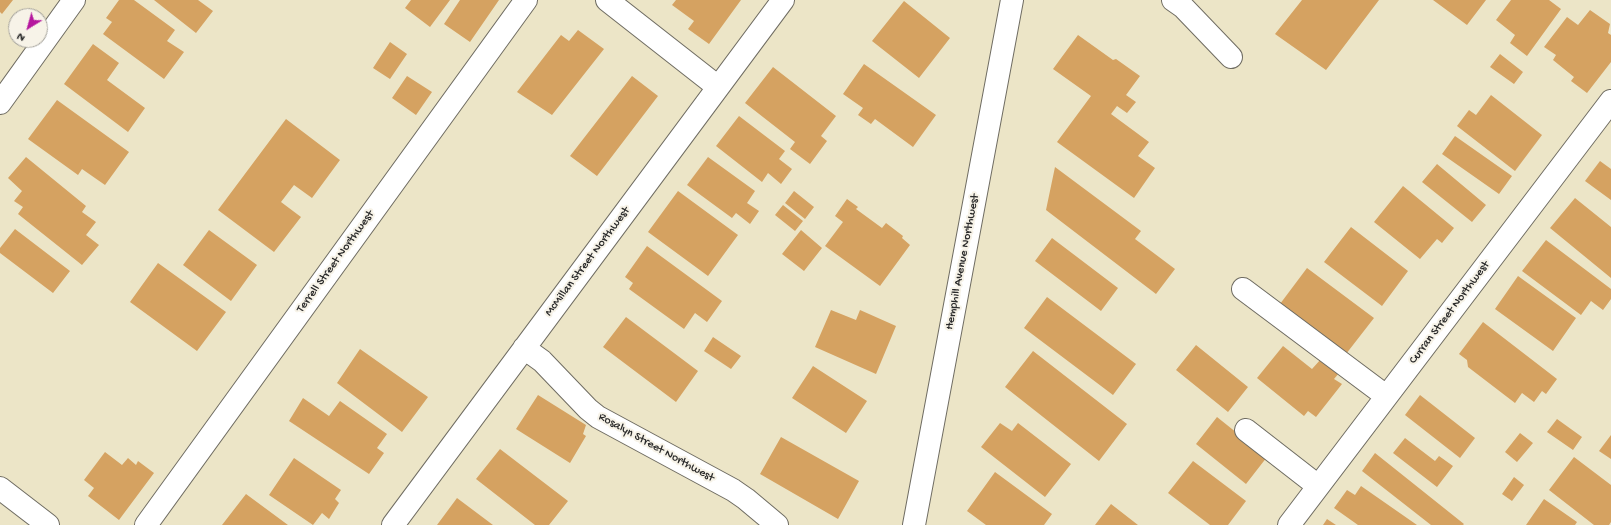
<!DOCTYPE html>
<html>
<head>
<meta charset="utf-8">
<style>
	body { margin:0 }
	#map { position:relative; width:1611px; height:525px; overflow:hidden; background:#ece5c7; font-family:"Gochi Hand",sans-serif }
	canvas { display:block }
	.north { position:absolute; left:8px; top:8px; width:40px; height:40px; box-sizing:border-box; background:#f7f3e8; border:1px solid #a5a39c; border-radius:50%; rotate:217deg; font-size:11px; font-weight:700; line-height:16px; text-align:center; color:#2b2b2b }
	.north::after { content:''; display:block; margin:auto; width:14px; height:18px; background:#b5179e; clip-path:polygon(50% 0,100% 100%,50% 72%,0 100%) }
</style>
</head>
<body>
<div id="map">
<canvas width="1611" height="525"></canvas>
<div class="north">N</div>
</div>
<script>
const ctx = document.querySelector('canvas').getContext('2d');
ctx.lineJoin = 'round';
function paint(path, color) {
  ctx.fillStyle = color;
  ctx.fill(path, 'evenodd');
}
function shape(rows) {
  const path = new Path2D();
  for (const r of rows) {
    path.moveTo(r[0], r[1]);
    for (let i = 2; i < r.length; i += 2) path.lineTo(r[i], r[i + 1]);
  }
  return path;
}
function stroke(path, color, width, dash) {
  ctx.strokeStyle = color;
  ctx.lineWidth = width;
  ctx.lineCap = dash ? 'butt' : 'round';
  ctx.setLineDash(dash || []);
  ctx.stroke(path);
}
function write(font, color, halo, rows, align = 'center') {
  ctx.font = font + ' "Gochi Hand",sans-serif';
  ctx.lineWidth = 4;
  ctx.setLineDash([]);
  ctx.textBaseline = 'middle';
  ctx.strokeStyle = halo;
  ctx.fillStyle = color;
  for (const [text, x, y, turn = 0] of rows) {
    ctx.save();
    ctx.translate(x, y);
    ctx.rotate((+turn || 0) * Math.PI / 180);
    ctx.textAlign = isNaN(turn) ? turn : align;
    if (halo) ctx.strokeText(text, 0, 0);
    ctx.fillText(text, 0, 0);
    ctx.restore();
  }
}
paint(shape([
	[0,0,13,0,2,14,0,12],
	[119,0,134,0,175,30,167,41,184,52,164,79,103,34,112,22,106,18],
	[154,0,198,0,213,11,196,33],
	[411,0,450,0,430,27,405,8],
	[460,0,499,0,470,42,444,24],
	[676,0,741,0,709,44,688,29,694,21,672,5],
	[1302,0,1379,0,1326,70,1275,34],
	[1433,0,1486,0,1467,25],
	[1511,0,1549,0,1561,9,1527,56,1510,43,1515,35,1496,20],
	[904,1,950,38,919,78,872,41],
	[1590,10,1610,24,1608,33,1611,35,1611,62,1587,93,1571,81,1574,77,1553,60,1556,55,1544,47,1567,17,1578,25],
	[578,30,604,49,552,115,517,92,561,35,569,41],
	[1078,35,1113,60,1116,59,1140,76,1126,95,1136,102,1127,113,1117,106,1111,114,1149,142,1138,156,1155,168,1134,198,1057,142,1091,96,1053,69],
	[390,42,407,54,390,79,373,68],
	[93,44,119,63,107,80,145,108,128,132,64,84],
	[1500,54,1523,72,1514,84,1490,67],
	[864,64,936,115,913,147,875,119,871,124,858,115,863,108,843,94],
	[773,67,836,116,821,136,827,141,810,164,790,149,795,142,745,103],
	[407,76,432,92,416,115,392,98],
	[632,76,658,96,597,176,570,156],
	[1491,95,1542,135,1515,171,1457,126,1469,110,1476,115],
	[57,100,129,152,105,185,82,169,78,175,28,139],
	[739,116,785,151,779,159,792,169,781,184,768,173,762,182,716,146],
	[286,119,340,160,312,198,294,185,281,202,301,217,274,252,218,210],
	[1455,136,1512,176,1499,194,1442,154],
	[26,157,86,206,82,212,96,222,86,235,99,245,82,265,18,214,23,207,14,201,22,191,8,178],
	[708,157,755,191,747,203,759,211,750,224,736,213,732,218,687,185],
	[1600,161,1611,169,1611,200,1585,181],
	[1437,164,1486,205,1472,222,1422,182],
	[1055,167,1141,231,1135,239,1175,269,1156,294,1046,210],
	[1403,186,1454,228,1442,243,1437,239,1420,259,1374,222],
	[678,191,738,235,708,276,648,232],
	[794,191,814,207,805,219,785,203],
	[1575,198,1611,227,1611,278,1550,228],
	[847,199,858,207,856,209,882,228,886,223,903,236,902,238,910,245,880,286,825,246,843,222,835,216],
	[783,205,803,221,795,231,775,215],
	[1351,227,1408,271,1382,306,1324,262],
	[15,229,70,271,53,293,0,253,0,248],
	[209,230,257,265,231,301,183,265],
	[801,230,822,248,804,271,782,254],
	[1052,238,1118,288,1101,311,1035,261],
	[1546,240,1611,289,1611,299,1603,310,1591,301,1581,315,1522,271],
	[647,246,722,301,707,322,695,313,684,329,629,289,633,283,625,277],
	[158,263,226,312,197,351,130,302],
	[1307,268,1374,318,1346,354,1280,304],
	[1518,276,1576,318,1553,351,1495,309],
	[1047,297,1136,364,1113,395,1024,328],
	[831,310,856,320,860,310,896,326,876,374,815,347],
	[626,317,698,371,676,402,603,347],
	[1483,322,1557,379,1546,394,1542,391,1534,402,1522,393,1515,403,1468,367,1467,360,1459,354],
	[713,337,741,356,731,369,704,351],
	[1196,345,1248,387,1228,412,1176,370],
	[1283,346,1312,369,1321,359,1339,373,1334,379,1342,384,1316,417,1308,411,1304,416,1257,378],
	[360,349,428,397,402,432,337,383],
	[1033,351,1127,424,1099,461,1005,387],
	[813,366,867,401,846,433,792,398],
	[538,395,586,425,583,434,586,436,570,463,516,429],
	[1420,395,1475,438,1460,458,1405,415],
	[303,398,329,416,340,401,387,434,377,448,384,453,369,474,289,421],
	[1217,417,1267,457,1246,484,1196,444],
	[1557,419,1582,437,1573,450,1547,432],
	[1000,423,1012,431,1018,423,1071,464,1045,497,981,447],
	[1520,433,1533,443,1517,462,1505,452],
	[1611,435,1611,459,1599,451],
	[781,437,859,481,838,519,760,474],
	[1405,438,1435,461,1439,456,1453,466,1437,487,1393,453],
	[500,449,568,501,549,525,535,525,476,479],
	[105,452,122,465,128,458,136,465,138,461,154,473,119,520,88,496,94,488,84,480],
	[1375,453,1464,524,1463,525,1431,525,1362,471],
	[1574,457,1611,485,1611,522,1609,525,1594,525,1549,490],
	[294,458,341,490,335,499,339,503,329,519,322,513,313,525,269,495],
	[1193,461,1246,501,1228,525,1210,525,1168,493],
	[995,472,1052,514,1044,525,986,525,967,511],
	[1514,477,1524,485,1512,501,1502,494],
	[1361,486,1417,525,1358,525,1334,508,1347,490,1355,495],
	[246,494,288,525,222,525],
	[457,498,493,525,437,525],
	[1544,499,1577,522,1575,525,1526,525],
	[1111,504,1138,525,1095,525],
	[1327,519,1336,525,1323,525]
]), '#d5a261');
const minor = shape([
	[607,0,718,87],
	[1173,0,1183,7,1231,57],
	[0,103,74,0],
	[1243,289,1386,396],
	[524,348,542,361,588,409,598,417,733,490,746,499,777,525],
	[1246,430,1318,486],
	[0,488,48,525],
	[146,525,526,0],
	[393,525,783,0],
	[914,525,1012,0],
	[1289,525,1611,101]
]);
stroke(minor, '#6f6c62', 24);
stroke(minor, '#fff', 22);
write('12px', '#2b2b2b', '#f7f3e8', [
	["Terrell Street Northwest",336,262,-54],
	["McMillan Street Northwest",588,262,-53],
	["Hemphill Avenue Northwest",963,262,-79],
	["Curran Street Northwest",1450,313,-53],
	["Rosalyn Street Northwest",656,448,29]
]);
</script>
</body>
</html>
